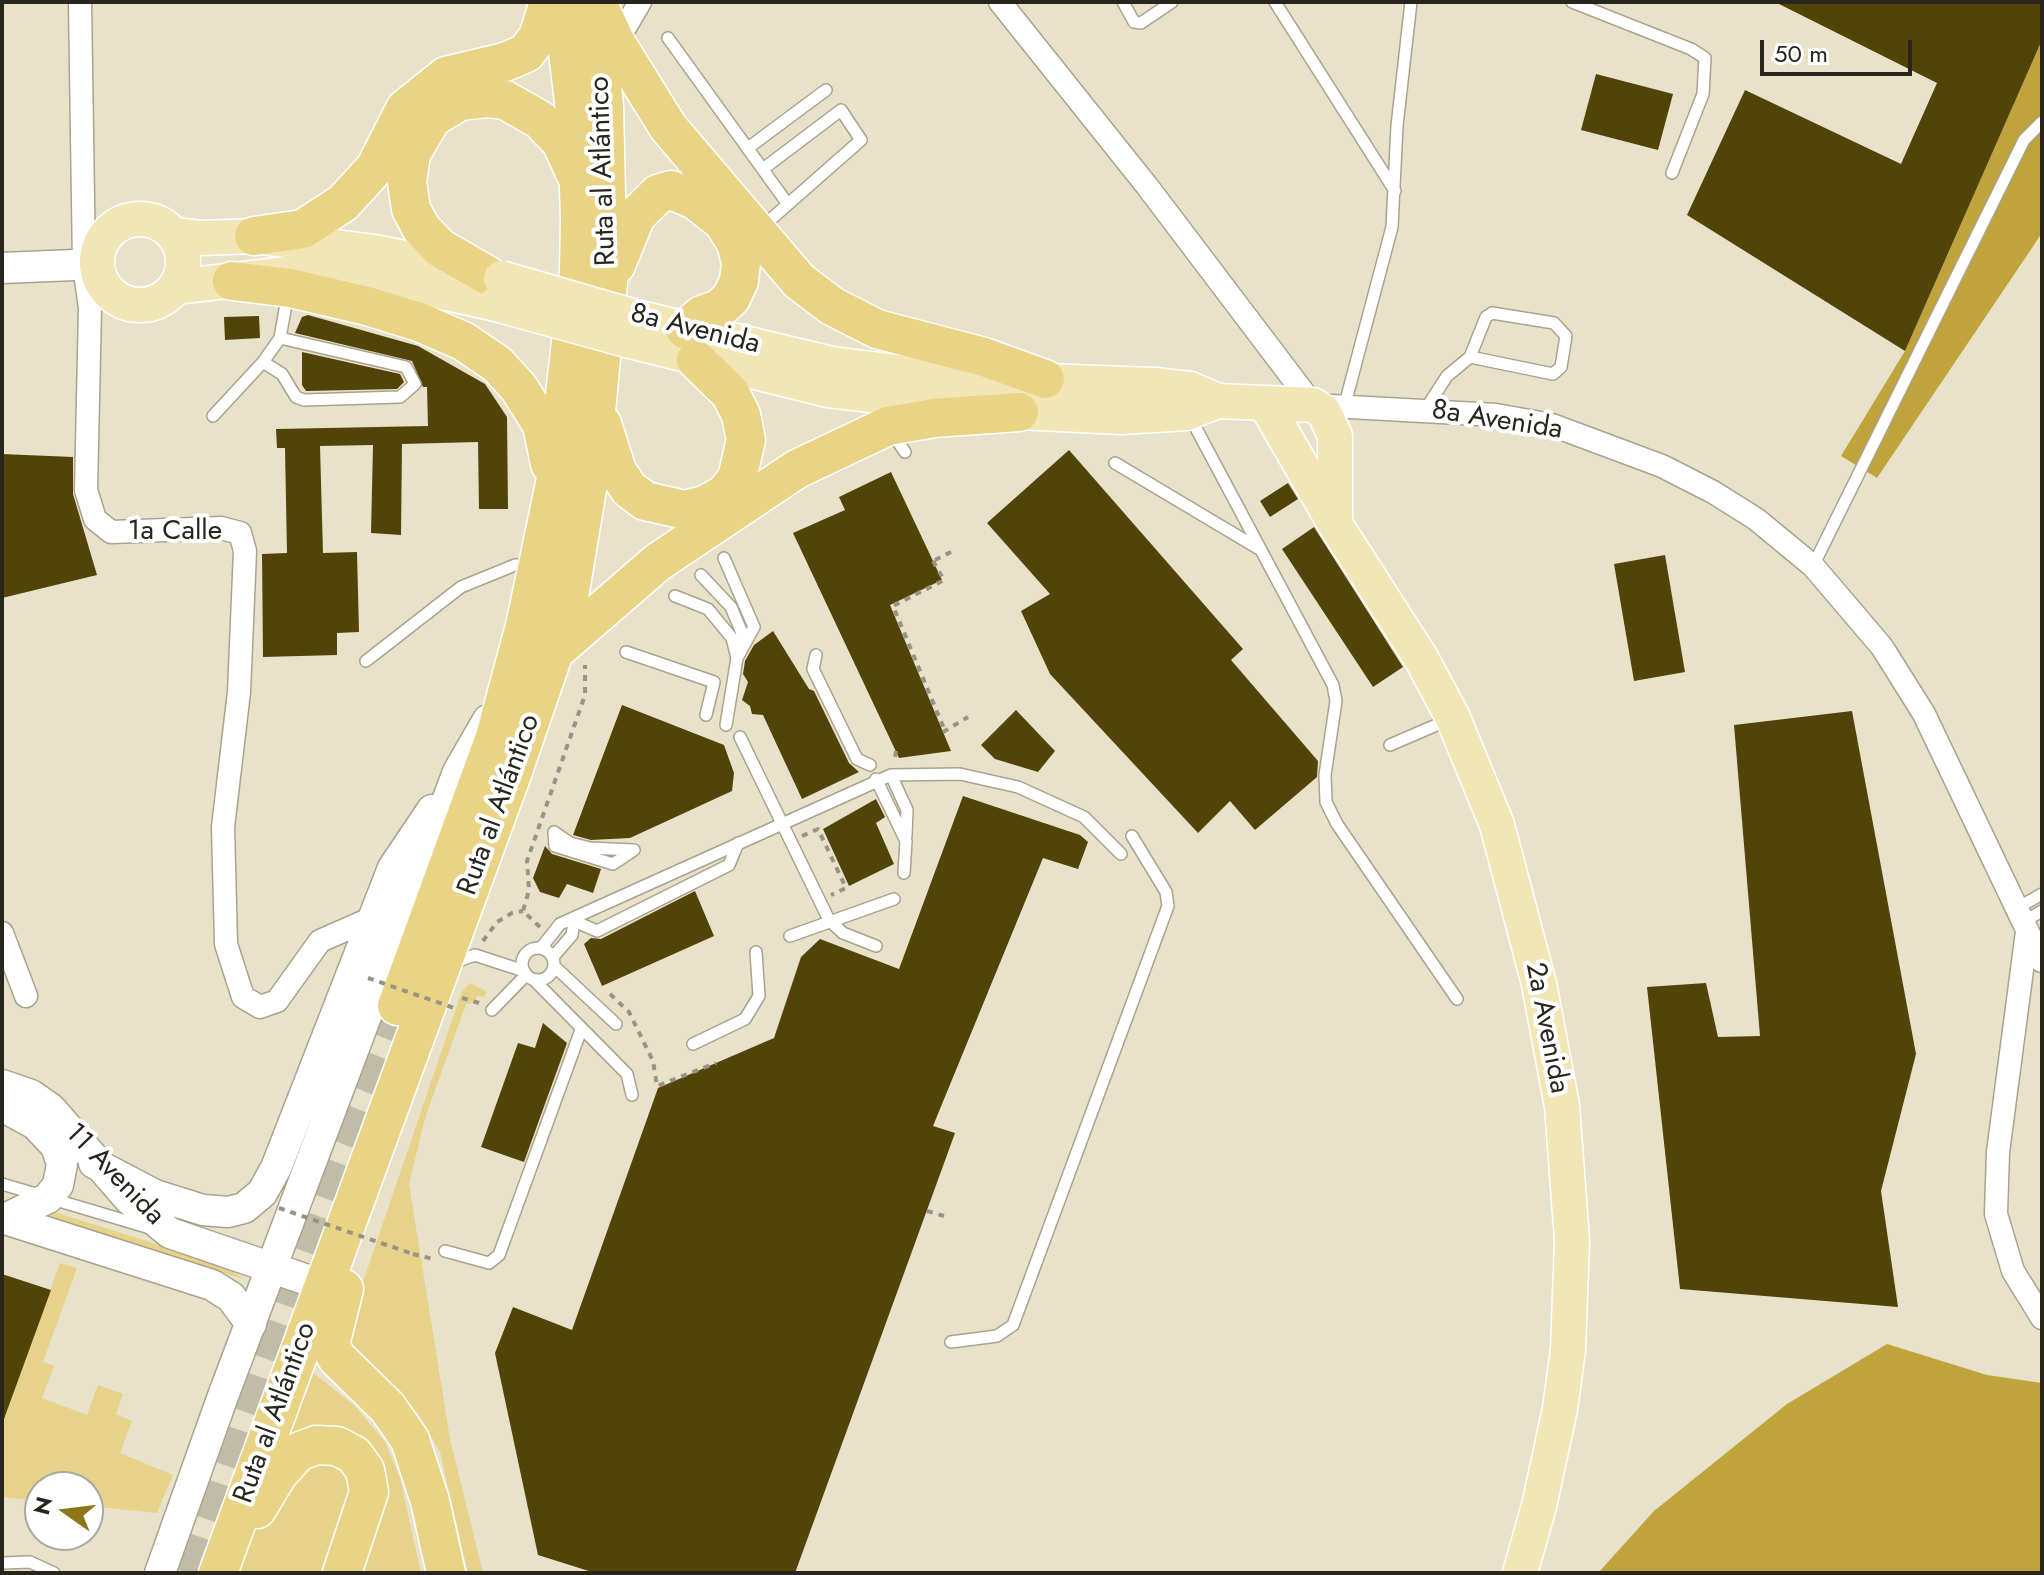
<!DOCTYPE html>
<html>
<head>
<meta charset="utf-8">
<style>
	body { margin:0 }
	#map { position:relative; width:2044px; height:1575px; overflow:hidden; background:#e8e2cb; font-family:Jost,sans-serif }
	canvas { display:block }
	.frame { position:absolute; inset:0; border:4px solid #27251c; pointer-events:none }
	.north { position:absolute; left:24px; top:1471px; width:80px; height:80px; box-sizing:border-box; background:#fff; border:2px solid #a9a8a4; border-radius:50%; rotate:284deg; font-size:22px; font-weight:700; line-height:32px; text-align:center; color:#27251c }
	.north::after { content:''; display:block; margin:auto; width:28px; height:36px; background:#8c761a; clip-path:polygon(50% 0,100% 100%,50% 72%,0 100%) }
	.scale { position:absolute; left:1760px; top:40px; width:152px; height:36px; box-sizing:border-box; border:4px solid #27251c; border-top:0; padding-left:10px; font-size:24px; line-height:28px; white-space:nowrap; color:#27251c; -webkit-text-stroke:6px #fff; paint-order:stroke }
</style>
</head>
<body>
<div id="map">
<canvas width="2044" height="1575"></canvas>
<div class="frame"></div>
<div class="north">N</div>
<div class="scale">50 m</div>
</div>
<script>
const ctx = document.querySelector('canvas').getContext('2d');
ctx.lineJoin = 'round';
function paint(path, color) {
  ctx.fillStyle = color;
  ctx.fill(path, 'evenodd');
}
function shape(rows) {
  const path = new Path2D();
  for (const r of rows) {
    if (r.length === 3) {
      path.moveTo(r[0] + r[2], r[1]);
      path.arc(r[0], r[1], r[2], 0, 2 * Math.PI);
      continue;
    }
    path.moveTo(r[0], r[1]);
    for (let i = 2; i < r.length; i += 2) path.lineTo(r[i], r[i + 1]);
  }
  return path;
}
function stroke(path, color, width, dash) {
  ctx.strokeStyle = color;
  ctx.lineWidth = width;
  ctx.lineCap = dash ? 'butt' : 'round';
  ctx.setLineDash(dash || []);
  ctx.stroke(path);
}
function write(font, color, halo, rows, align = 'center') {
  ctx.font = font + ' Jost,sans-serif';
  ctx.lineWidth = 8;
  ctx.setLineDash([]);
  ctx.textBaseline = 'middle';
  ctx.strokeStyle = halo;
  ctx.fillStyle = color;
  for (const [text, x, y, turn = 0] of rows) {
    ctx.save();
    ctx.translate(x, y);
    ctx.rotate((+turn || 0) * Math.PI / 180);
    ctx.textAlign = isNaN(turn) ? turn : align;
    if (halo) ctx.strokeText(text, 0, 0);
    ctx.fillText(text, 0, 0);
    ctx.restore();
  }
}
paint(shape([
	[470,983,487,992,484,997,477,996,475,1003,466,1004,425,1118,409,1184,450,1439,483,1573,468,1573,440,1452,420,1416,346,1342,347,1329,462,991],
	[51,1211,223,1265,244,1279,43,1217],
	[60,1263,77,1268,43,1362,54,1366,42,1398,87,1415,98,1385,123,1394,116,1414,132,1421,120,1453,173,1475,157,1513,88,1506,88,1487,40,1487,40,1501,2,1497,2,1425],
	[311,1371,355,1406,385,1442,400,1478,421,1573,352,1573,374,1472,284,1444],
	[326,1458,353,1478,342,1528,324,1573,228,1573,289,1479]
]), '#e6d289');
paint(shape([
	[2042,40,2042,233,1877,478,1841,456,1905,351],
	[1887,1344,1987,1375,2042,1383,2042,1573,1598,1573,1654,1511,1787,1404]
]), '#bfa43c');
paint(shape([
	[1775,2,2042,2,2042,40,1905,351,1687,215,1745,90,1901,164,1937,83],
	[1596,74,1673,94,1658,150,1581,130],
	[308,315,418,346,485,384,507,417,508,509,479,509,478,442,402,444,401,535,371,533,373,445,320,446,323,553,357,552,359,632,337,633,337,655,263,657,262,554,287,553,285,448,277,448,276,429,428,426,427,387,423,387,412,361,295,333,302,317],
	[259,316,260,338,225,340,224,317],
	[302,352,400,374,404,382,397,389,306,391,302,385],
	[1069,450,1243,649,1231,660,1318,761,1317,777,1255,830,1230,801,1198,833,1050,674,1021,611,1050,594,987,523],
	[2,454,73,457,73,494,97,575,2,598],
	[891,472,942,580,890,605,951,751,899,758,793,533,845,510,839,497],
	[1288,483,1298,499,1270,517,1260,501],
	[1314,527,1403,667,1373,687,1282,549],
	[1665,555,1685,672,1634,681,1614,564],
	[773,631,809,689,814,691,849,763,859,772,802,799,763,715,752,714,750,706,742,700,748,682,743,674,745,661,754,645],
	[622,705,724,745,734,773,732,791,630,838,591,840,573,835],
	[1016,710,1055,751,1038,772,995,759,981,745],
	[1852,711,1916,1054,1881,1191,1898,1307,1680,1289,1647,987,1706,983,1718,1037,1760,1036,1734,725],
	[963,796,1080,835,1088,842,1078,869,1043,858,933,1126,955,1133,795,1573,595,1573,538,1555,495,1353,513,1307,572,1330,658,1088,774,1038,801,957,820,939,899,969],
	[876,799,885,817,876,823,894,864,849,886,823,829],
	[545,846,552,854,601,869,593,893,567,884,559,898,540,892,533,878],
	[695,891,714,936,602,986,584,944,591,938,601,939],
	[543,1023,567,1043,524,1162,481,1147,518,1043,535,1048],
	[2,1274,51,1290,4,1419,2,1419]
]), '#524308');
stroke(shape([
	[188,1573,324,1189,397,1006]
]), '#c1bca8', 38, [38, 19]);
const lane = shape([
	[1123,2,1134,22,1141,23,1172,2],
	[1275,2,1395,191],
	[1572,2,1691,49,1705,58,1703,94,1672,173],
	[668,38,787,203],
	[748,148,826,90],
	[762,227,861,140,841,110,763,169],
	[263,362,282,374,296,397,304,400,400,397,415,384,406,367,280,338],
	[1345,404,1392,227,1397,126,1411,2],
	[1425,410,1447,376,1470,357,1486,317,1492,313,1554,323,1566,336,1561,367,1553,374,1470,357],
	[213,416,263,362,280,338,288,293],
	[1190,417,1333,685,1336,701,1325,775,1326,802,1337,824,1457,999],
	[892,433,905,452],
	[1115,463,1261,550],
	[724,558,754,627,737,658],
	[1813,566,2024,140,2042,122],
	[701,575,731,607,742,633,739,649],
	[675,596,708,609,732,638,737,658,726,725],
	[626,652,714,682,706,715],
	[816,655,813,669,857,759,870,765],
	[366,661,461,587,515,565,530,565],
	[740,737,829,920,843,933,876,946],
	[1390,745,1448,720],
	[891,775,907,810,906,836],
	[876,779,906,841,904,873],
	[554,832,555,846,613,864,634,850],
	[554,832,570,843,590,848,633,850],
	[2017,908,2042,894],
	[574,921,597,931,729,865,738,843],
	[2023,922,2042,911],
	[790,936,894,899],
	[538,964,16],
	[541,948,560,924,891,775,960,774,1018,787,1084,817,1121,854],
	[553,957,572,935,574,921],
	[453,963,475,955,524,971],
	[554,966,616,1024],
	[534,980,627,1074,632,1095],
	[492,1010,526,975],
	[693,1044,745,1019,759,996,756,952],
	[2,1184,150,1228],
	[445,1251,489,1263,499,1255,581,1030],
	[951,1342,997,1336,1013,1325,1168,906,1166,892,1132,836],
	[2,1563,30,1562,54,1573]
]);
const street = shape([
	[80,2,84,265,90,308,86,490,95,519,111,532,221,528,240,533,245,551,239,692,223,827,226,944,243,997,260,1007,277,1001,320,941,370,919],
	[1000,2,1147,186,1313,405,1496,415,1552,425,1662,466,1713,492,1756,519,1813,566,1882,647,1924,714,2042,961],
	[616,43,640,2],
	[2027,932,1998,1152,1996,1214,2013,1271,2042,1318],
	[2,933,26,996]
]);
const secondary = shape([
	[2,268,98,264],
	[2,1085,31,1095,51,1109,129,1199,170,1233,322,1285],
	[2,1106,35,1124,56,1146,62,1164,58,1185,48,1198,5,1219],
	[94,1163,155,1195,203,1210,228,1212,244,1208,262,1193,276,1168,393,868,432,810],
	[2,1218,212,1285,231,1297,251,1324],
	[160,1573,223,1396,458,772,488,720]
]);
const primary = shape([
	[140,262,43],
	[174,235,201,238,254,236,374,252,474,272],
	[175,287,313,271,360,274,496,304],
	[636,317,832,364,938,377,1154,385,1190,389,1218,401,1313,405,1324,412,1335,436,1335,521],
	[630,341,828,390,1019,412,1121,417,1187,413,1218,401],
	[1265,403,1335,524,1421,658,1453,718,1497,825,1539,984,1562,1106,1572,1241,1568,1350,1560,1409,1539,1506,1520,1573]
]);
const highway = shape([
	[602,13,616,43,668,127,799,281,832,306,877,329,984,357,1045,379],
	[254,236,303,229,343,203,375,168,405,109,446,76,505,62,526,53,538,37,549,2],
	[616,265,636,216,658,194,671,190,695,200,723,222,736,243,741,263,739,281,731,298,719,309,702,315,685,329],
	[487,275,440,248,421,228,411,209,407,182,411,154,432,118,460,101,487,98,505,100,540,120,561,142,576,175],
	[232,281,290,288,367,306,419,322,463,341,497,364,519,388,542,425,550,464],
	[602,424,617,471,629,489,645,501,685,510,705,505,725,494,737,478,746,440,741,415,730,393,696,360],
	[554,652,658,562,797,469,888,426,934,418,1019,412],
	[397,1006,495,737,525,626,555,484,579,271,580,219,577,127,562,2],
	[344,1289,330,1345,337,1358,388,1408,410,1440,430,1501,446,1573],
	[257,1509,278,1474,298,1452,316,1445,337,1446,354,1455,365,1470,369,1492,342,1573],
	[218,1573,512,774,554,652,569,597,591,465,608,283,604,105,592,2]
]);
stroke(lane, '#a9a38e', 14);
stroke(street, '#a9a38e', 25);
stroke(secondary, '#a9a38e', 33);
stroke(primary, '#fff', 37);
stroke(highway, '#fff', 41);
stroke(shape([
	[935,560,951,552],
	[933,561,944,580,893,606,945,731],
	[943,732,968,717],
	[896,751,895,757,898,756],
	[802,836,818,829,846,888,831,895],
	[540,927,523,911,529,890,527,861,585,695,585,665],
	[483,941,497,922,512,913,523,911],
	[610,994,629,1012,653,1061,657,1086,716,1063],
	[462,998,479,1003],
	[927,1211,944,1216],
	[413,1254,433,1259],
	[573,1573,574,1573]
]), '#989483', 4, [6, 6]);
stroke(lane, '#fff', 11);
stroke(street, '#fff', 22);
stroke(secondary, '#fff', 30);
stroke(primary, '#f2e5b6', 34);
stroke(highway, '#e9d385', 38);
const primaryBridge = shape([
	[501,278,636,317],
	[496,304,630,341]
]);
stroke(primaryBridge, '#fff', 37, []);
stroke(shape([
	[368,978,457,1009],
	[279,1208,413,1254]
]), '#989483', 4, [6, 6]);
stroke(primaryBridge, '#f2e5b6', 34);
write('28px', '#27251c', '#fff', [
	["Ruta al Atlántico",604,171,-92],
	["8a Avenida",695,330,14],
	["8a Avenida",1497,421,9],
	["1a Calle",175,532],
	["Ruta al Atlántico",500,805,-70],
	["2a Avenida",1546,1028,79],
	["11 Avenida",114,1175,46],
	["Ruta al Atlántico",276,1413,-70]
]);
</script>
</body>
</html>
